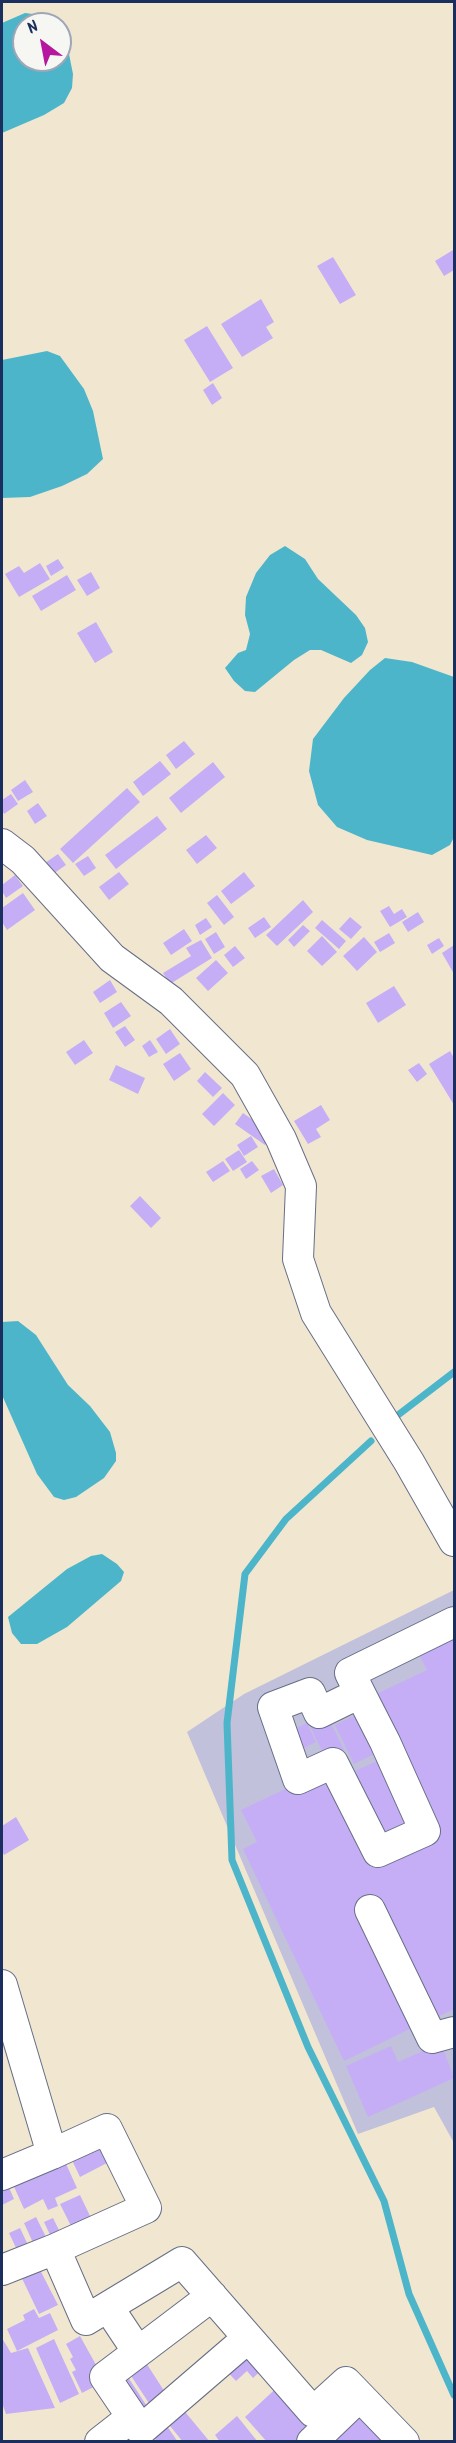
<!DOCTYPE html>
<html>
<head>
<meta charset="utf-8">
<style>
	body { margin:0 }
	#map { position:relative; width:456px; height:2443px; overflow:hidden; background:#f1e7d0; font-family:Kalam,sans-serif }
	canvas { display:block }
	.frame { position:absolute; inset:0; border:3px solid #1b2f5e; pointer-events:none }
	.north { position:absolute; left:12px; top:12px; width:60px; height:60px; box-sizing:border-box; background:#f6f6f2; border:2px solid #9ea6b7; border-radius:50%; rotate:328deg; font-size:16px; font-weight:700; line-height:24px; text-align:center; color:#1b2f5e }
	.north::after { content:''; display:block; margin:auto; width:21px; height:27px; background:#b5179e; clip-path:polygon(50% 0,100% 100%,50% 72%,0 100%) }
</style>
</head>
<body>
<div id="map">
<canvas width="456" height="2443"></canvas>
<div class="frame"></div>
<div class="north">N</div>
</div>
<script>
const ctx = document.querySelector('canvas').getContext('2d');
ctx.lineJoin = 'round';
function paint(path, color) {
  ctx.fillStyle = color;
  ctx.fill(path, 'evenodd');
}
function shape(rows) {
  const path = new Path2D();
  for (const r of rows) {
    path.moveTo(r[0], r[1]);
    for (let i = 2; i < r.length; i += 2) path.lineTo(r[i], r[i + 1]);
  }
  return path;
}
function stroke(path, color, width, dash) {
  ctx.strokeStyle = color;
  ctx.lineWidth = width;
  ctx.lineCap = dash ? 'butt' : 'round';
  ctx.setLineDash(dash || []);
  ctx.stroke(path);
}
paint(shape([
	[454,1590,454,2143,434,2107,358,2134,187,1732,244,1694]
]), '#c2c1dc');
paint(shape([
	[25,13,40,15,49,24,24,24,24,60,60,60,60,37,68,49,73,74,72,88,64,103,44,115,2,133,2,23],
	[47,351,60,356,84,389,93,411,103,459,87,474,62,486,30,497,2,498,2,360],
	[285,546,305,559,318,579,356,615,365,628,368,642,362,655,351,663,321,650,310,650,294,660,255,692,245,691,234,681,225,668,238,653,246,650,250,634,245,615,246,597,256,573,270,555],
	[385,658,412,662,454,677,454,837,450,845,432,855,367,840,337,827,318,805,309,771,313,739,344,698,370,670],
	[18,1321,36,1335,68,1385,90,1406,110,1432,116,1453,116,1461,104,1478,76,1497,64,1500,54,1497,37,1474,2,1395,2,1322],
	[102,1554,117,1564,124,1572,121,1581,67,1627,37,1644,21,1644,12,1633,8,1617,67,1569,91,1556]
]), '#4cb5ca');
stroke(shape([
	[398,1415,454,1372],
	[371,1441,286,1519,245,1574,227,1723,232,1860,308,2047,384,2201,409,2294,454,2395]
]), '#4cb5ca', 7);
paint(shape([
	[453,250,454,270,444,276,435,261],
	[333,257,356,295,340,304,317,266],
	[261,299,274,322,266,327,273,338,242,357,221,324],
	[207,326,233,368,210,382,184,340],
	[213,383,222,398,212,405,203,390],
	[58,559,64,568,51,576,46,566],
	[40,563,50,579,19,597,5,574,19,566,24,573],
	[91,572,100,588,87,596,77,580],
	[67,575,76,590,41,611,32,596],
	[96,622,113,652,95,663,77,633],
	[184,741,195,754,176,769,166,755],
	[160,761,171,774,143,796,133,782],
	[213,762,225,777,181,813,169,798],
	[25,780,33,792,18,801,11,790],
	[127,788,140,802,73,863,60,849],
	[11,794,18,804,4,814,2,810,2,800],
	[38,803,47,816,35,824,27,811],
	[157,816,167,829,116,869,105,855],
	[206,835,217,848,197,864,186,850],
	[58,854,66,865,53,874,45,863],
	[88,856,96,868,84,876,75,864],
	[119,872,129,884,109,900,99,887],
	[244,872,255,886,231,904,221,891],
	[15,875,23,886,6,898,2,891,2,885],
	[23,893,35,910,7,930,2,922,2,908],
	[217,895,234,917,224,925,207,903],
	[303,900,313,912,277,946,266,935],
	[389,906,394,914,402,909,407,917,390,927,380,911],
	[418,912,424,922,408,932,402,922],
	[264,917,271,927,255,938,248,928],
	[350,917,362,927,351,939,339,929],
	[206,918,212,927,200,935,195,925],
	[322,920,346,941,339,949,315,928],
	[303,925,310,931,294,947,288,940],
	[184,929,192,941,171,955,163,943],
	[216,932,225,947,214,954,205,939],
	[389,933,395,943,380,952,374,942],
	[322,936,337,952,322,966,307,951],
	[364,937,377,952,357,971,343,956],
	[439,938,444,946,432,954,427,945],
	[201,940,212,958,170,984,163,973,191,956,186,948],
	[454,945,454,974,442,953],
	[235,946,245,958,233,967,224,955],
	[216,960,228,973,208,991,196,978],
	[110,980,117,992,100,1003,93,992],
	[394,986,406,1005,378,1023,366,1003],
	[121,1002,131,1016,113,1028,104,1013],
	[125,1026,135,1040,125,1047,115,1032],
	[170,1029,180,1044,166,1054,156,1039],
	[84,1040,93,1053,75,1065,66,1052],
	[150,1040,158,1052,149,1057,142,1046],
	[450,1051,454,1058,454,1105,429,1064],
	[180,1053,191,1069,174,1081,163,1064],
	[419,1063,427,1074,417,1082,408,1070],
	[116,1065,145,1078,138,1094,109,1080],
	[205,1072,222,1088,213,1097,197,1081],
	[223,1093,235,1105,214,1126,202,1114],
	[321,1105,330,1120,316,1129,321,1137,308,1144,294,1121],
	[243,1113,273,1134,265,1145,235,1124],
	[251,1136,258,1147,244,1156,237,1145],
	[239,1150,247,1162,233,1171,225,1159],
	[223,1161,230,1171,213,1182,206,1172],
	[252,1161,259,1170,246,1179,240,1169],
	[274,1169,283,1185,271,1193,261,1176],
	[140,1196,161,1218,151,1228,130,1206],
	[454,1638,454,2009,431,2020,371,1894,357,1901,416,2026,344,2061,243,1849,257,1842,241,1810,327,1769,370,1860,431,1830,368,1698,427,1670,419,1655],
	[366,1710,385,1749,354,1764,335,1725],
	[326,1713,344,1750,326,1759,308,1722],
	[307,1723,316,1742,304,1748,299,1739,290,1731],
	[384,1758,418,1831,390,1845,355,1771],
	[16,1817,29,1840,4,1855,2,1851,2,1826],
	[441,2043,454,2078,368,2117,346,2066,391,2046,398,2062],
	[98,2143,107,2163,80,2177,70,2156],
	[62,2155,77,2188,55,2198,58,2206,48,2210,43,2199,24,2209,11,2180],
	[7,2183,14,2199,2,2205,2,2186],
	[80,2195,91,2218,72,2228,60,2204],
	[36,2217,47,2239,34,2245,24,2223],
	[53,2218,60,2232,51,2237,44,2222],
	[20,2228,28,2245,17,2250,9,2233],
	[36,2262,58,2305,39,2314,18,2270],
	[34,2309,39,2318,50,2313,58,2330,17,2351,7,2329,25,2320,23,2315],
	[80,2336,105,2381,82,2393,72,2372,76,2370,70,2359,73,2357,66,2344],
	[2,2338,11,2353,28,2348,55,2408,6,2414,2,2403],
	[54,2339,79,2394,60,2403,36,2348],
	[245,2342,267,2365,253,2378,247,2371,236,2381,221,2365],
	[141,2355,172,2403,156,2414,124,2365],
	[126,2374,154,2417,112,2383],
	[283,2382,320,2424,301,2442,267,2442,245,2417],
	[177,2402,210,2442,183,2442,162,2416],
	[357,2403,393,2442,340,2442,328,2429],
	[237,2416,258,2442,220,2442,215,2435],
	[162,2419,178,2442,157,2442,148,2428]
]), '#c5aef5');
const minor = shape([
	[2,844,23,860,112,958,171,1001,245,1075,281,1139,301,1186,298,1259,316,1313,409,1462,454,1541],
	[360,1693,319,1713,310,1693,273,1707,298,1779,333,1763,378,1852,425,1831,385,1742,360,1693,350,1673,454,1622],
	[370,1910,432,2038,454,2032],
	[2,1985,52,2154,2,2175],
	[52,2154,107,2129,146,2208,55,2249],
	[2,2270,55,2249,86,2320,182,2262,313,2412,346,2382,404,2442],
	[108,2307,138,2352],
	[132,2417,141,2430,248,2338],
	[100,2442,132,2417,105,2377,212,2296],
	[312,2442,358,2398]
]);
stroke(minor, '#666f86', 32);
stroke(minor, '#fff', 30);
</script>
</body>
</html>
